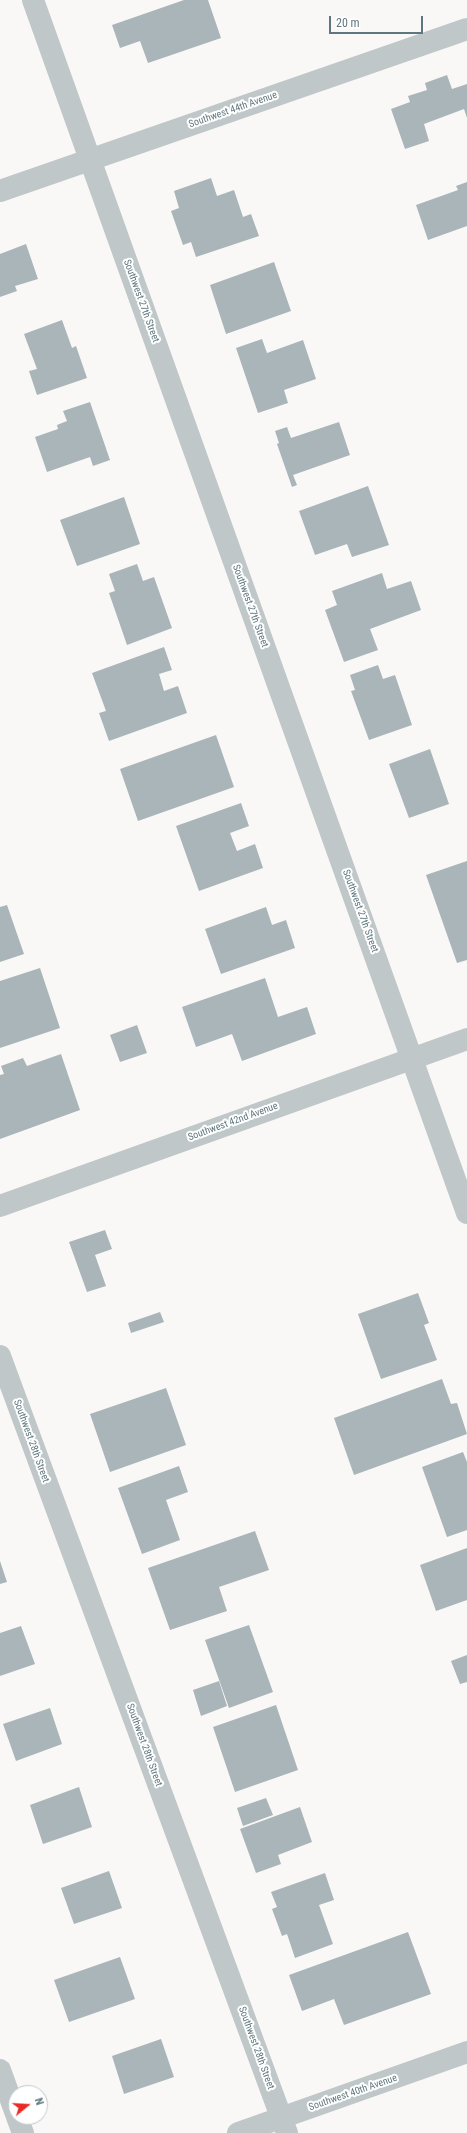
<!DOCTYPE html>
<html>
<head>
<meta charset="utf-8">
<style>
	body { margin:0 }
	#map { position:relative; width:467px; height:2133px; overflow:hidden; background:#f9f8f6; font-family:"Roboto Condensed",sans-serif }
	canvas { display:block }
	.north { position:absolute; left:8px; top:2085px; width:40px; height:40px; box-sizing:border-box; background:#fff; border:1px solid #bfc8cb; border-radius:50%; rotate:72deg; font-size:11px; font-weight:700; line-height:16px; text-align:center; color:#5e767d }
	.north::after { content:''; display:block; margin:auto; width:14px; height:18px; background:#eb2925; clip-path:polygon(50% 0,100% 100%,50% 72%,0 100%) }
	.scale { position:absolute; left:329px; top:16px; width:94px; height:18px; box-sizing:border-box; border:2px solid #5e767d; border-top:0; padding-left:5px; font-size:12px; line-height:14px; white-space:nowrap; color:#5e767d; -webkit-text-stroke:3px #fff; paint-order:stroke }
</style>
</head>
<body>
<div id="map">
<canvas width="467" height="2133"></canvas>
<div class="north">N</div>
<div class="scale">20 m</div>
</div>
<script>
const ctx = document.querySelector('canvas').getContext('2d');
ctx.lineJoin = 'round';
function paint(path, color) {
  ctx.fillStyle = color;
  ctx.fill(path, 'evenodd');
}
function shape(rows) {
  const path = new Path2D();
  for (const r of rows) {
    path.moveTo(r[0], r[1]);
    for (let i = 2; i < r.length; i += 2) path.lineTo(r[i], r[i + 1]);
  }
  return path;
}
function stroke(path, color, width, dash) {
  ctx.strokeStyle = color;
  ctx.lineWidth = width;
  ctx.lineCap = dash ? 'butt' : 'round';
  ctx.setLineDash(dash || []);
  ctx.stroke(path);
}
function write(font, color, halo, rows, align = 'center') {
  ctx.font = font + ' "Roboto Condensed",sans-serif';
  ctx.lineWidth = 4;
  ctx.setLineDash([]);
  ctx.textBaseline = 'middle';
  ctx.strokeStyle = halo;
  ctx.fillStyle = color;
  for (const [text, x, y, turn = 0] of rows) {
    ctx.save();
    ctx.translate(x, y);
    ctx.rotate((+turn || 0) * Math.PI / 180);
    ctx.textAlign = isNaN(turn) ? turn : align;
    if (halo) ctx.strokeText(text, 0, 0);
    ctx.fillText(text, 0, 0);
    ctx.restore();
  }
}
paint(shape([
	[184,0,208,0,221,38,148,63,140,41,120,48,112,25],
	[447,75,452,89,467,84,467,118,464,109,424,124,429,141,405,149,391,109,410,102,408,96,427,90,425,83],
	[211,178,217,196,234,190,243,217,251,214,259,236,196,257,191,242,183,245,171,211,179,208,174,191],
	[467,182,467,226,428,240,416,205,458,190,456,186],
	[26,244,38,279,15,286,17,291,0,297,0,254],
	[274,262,291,311,226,334,210,285],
	[62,320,72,348,76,346,87,378,37,395,29,371,37,369,24,334],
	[262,339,267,353,303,340,316,379,284,390,288,403,258,413,236,348],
	[90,402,110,460,93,466,90,457,47,472,35,437,58,429,57,425,67,421,63,411],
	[339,422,350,455,293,475,297,485,292,487,277,444,279,443,275,431,287,427,291,438],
	[368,486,389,545,352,557,347,544,315,555,299,511],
	[124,497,140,544,77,566,60,520],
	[137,564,143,581,154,577,172,628,127,645,109,593,115,591,109,574],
	[382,573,387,589,411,581,421,610,370,629,378,650,344,662,325,610,337,605,332,591],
	[164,647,172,670,159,674,164,691,178,686,187,713,109,741,99,713,106,711,92,673],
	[378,665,383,679,395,675,412,725,369,740,351,691,355,690,350,675],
	[216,735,234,787,138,821,120,769],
	[430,749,449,804,409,818,389,764],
	[241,803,249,826,230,833,237,851,255,844,263,868,199,891,176,826],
	[467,861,467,960,457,963,426,875],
	[7,905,24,954,0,962,0,907],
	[266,907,272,925,286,920,295,948,221,974,205,929],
	[40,968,60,1028,0,1048,0,981],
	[265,978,278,1017,307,1007,316,1034,242,1061,232,1034,196,1047,182,1007],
	[137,1025,147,1053,120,1062,110,1035],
	[61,1054,80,1110,0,1139,0,1075,4,1074,1,1066,23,1058,27,1066],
	[105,1230,112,1249,95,1255,106,1286,87,1292,69,1242],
	[418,1293,429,1323,424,1325,437,1360,381,1379,358,1314],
	[160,1312,164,1322,131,1333,128,1323],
	[442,1379,451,1404,457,1403,467,1434,354,1475,334,1418],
	[166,1388,186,1445,110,1472,90,1414],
	[463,1452,467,1462,467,1530,447,1537,422,1467],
	[179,1466,188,1492,166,1500,180,1540,142,1554,118,1488],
	[255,1531,269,1570,219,1587,227,1611,170,1630,148,1568],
	[467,1548,467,1600,436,1611,420,1565],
	[0,1561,7,1582,0,1584],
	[249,1625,273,1692,229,1708,205,1640],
	[21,1626,35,1664,0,1676,0,1633],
	[467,1655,467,1682,460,1684,451,1661],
	[219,1681,227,1706,201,1716,193,1690],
	[276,1705,298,1770,235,1792,213,1727],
	[50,1708,62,1744,16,1761,3,1724],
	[79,1787,92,1827,43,1844,30,1805],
	[266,1798,273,1815,243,1826,237,1808],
	[300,1807,312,1842,278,1855,281,1864,256,1873,240,1829],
	[109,1871,122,1908,74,1924,61,1888],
	[325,1873,334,1900,319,1905,333,1944,295,1958,287,1934,282,1936,272,1909,277,1907,271,1892],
	[408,1932,431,1994,344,2025,334,1999,302,2011,289,1975],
	[120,1957,135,1999,69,2022,54,1980],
	[161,2039,174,2077,124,2094,112,2056]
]), '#a9b5b9');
stroke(shape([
	[33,0,467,1213],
	[0,191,467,29],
	[0,1206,467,1039],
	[0,1356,287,2133],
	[0,2070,16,2114],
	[17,2117,23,2133],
	[238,2133,467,2052]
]), '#c0c7c9', 22);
write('10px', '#5e767d', '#fff', [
	["Southwest 44th Avenue",233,110,-19],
	["Southwest 27th Street",141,301,70],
	["Southwest 27th Street",250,606,70],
	["Southwest 27th Street",360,911,70],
	["Southwest 42nd Avenue",233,1122,-20],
	["Southwest 28th Street",31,1441,70],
	["Southwest 28th Street",144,1745,70],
	["Southwest 28th Street",256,2048,70],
	["Southwest 40th Avenue",353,2093,-19]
]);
</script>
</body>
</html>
